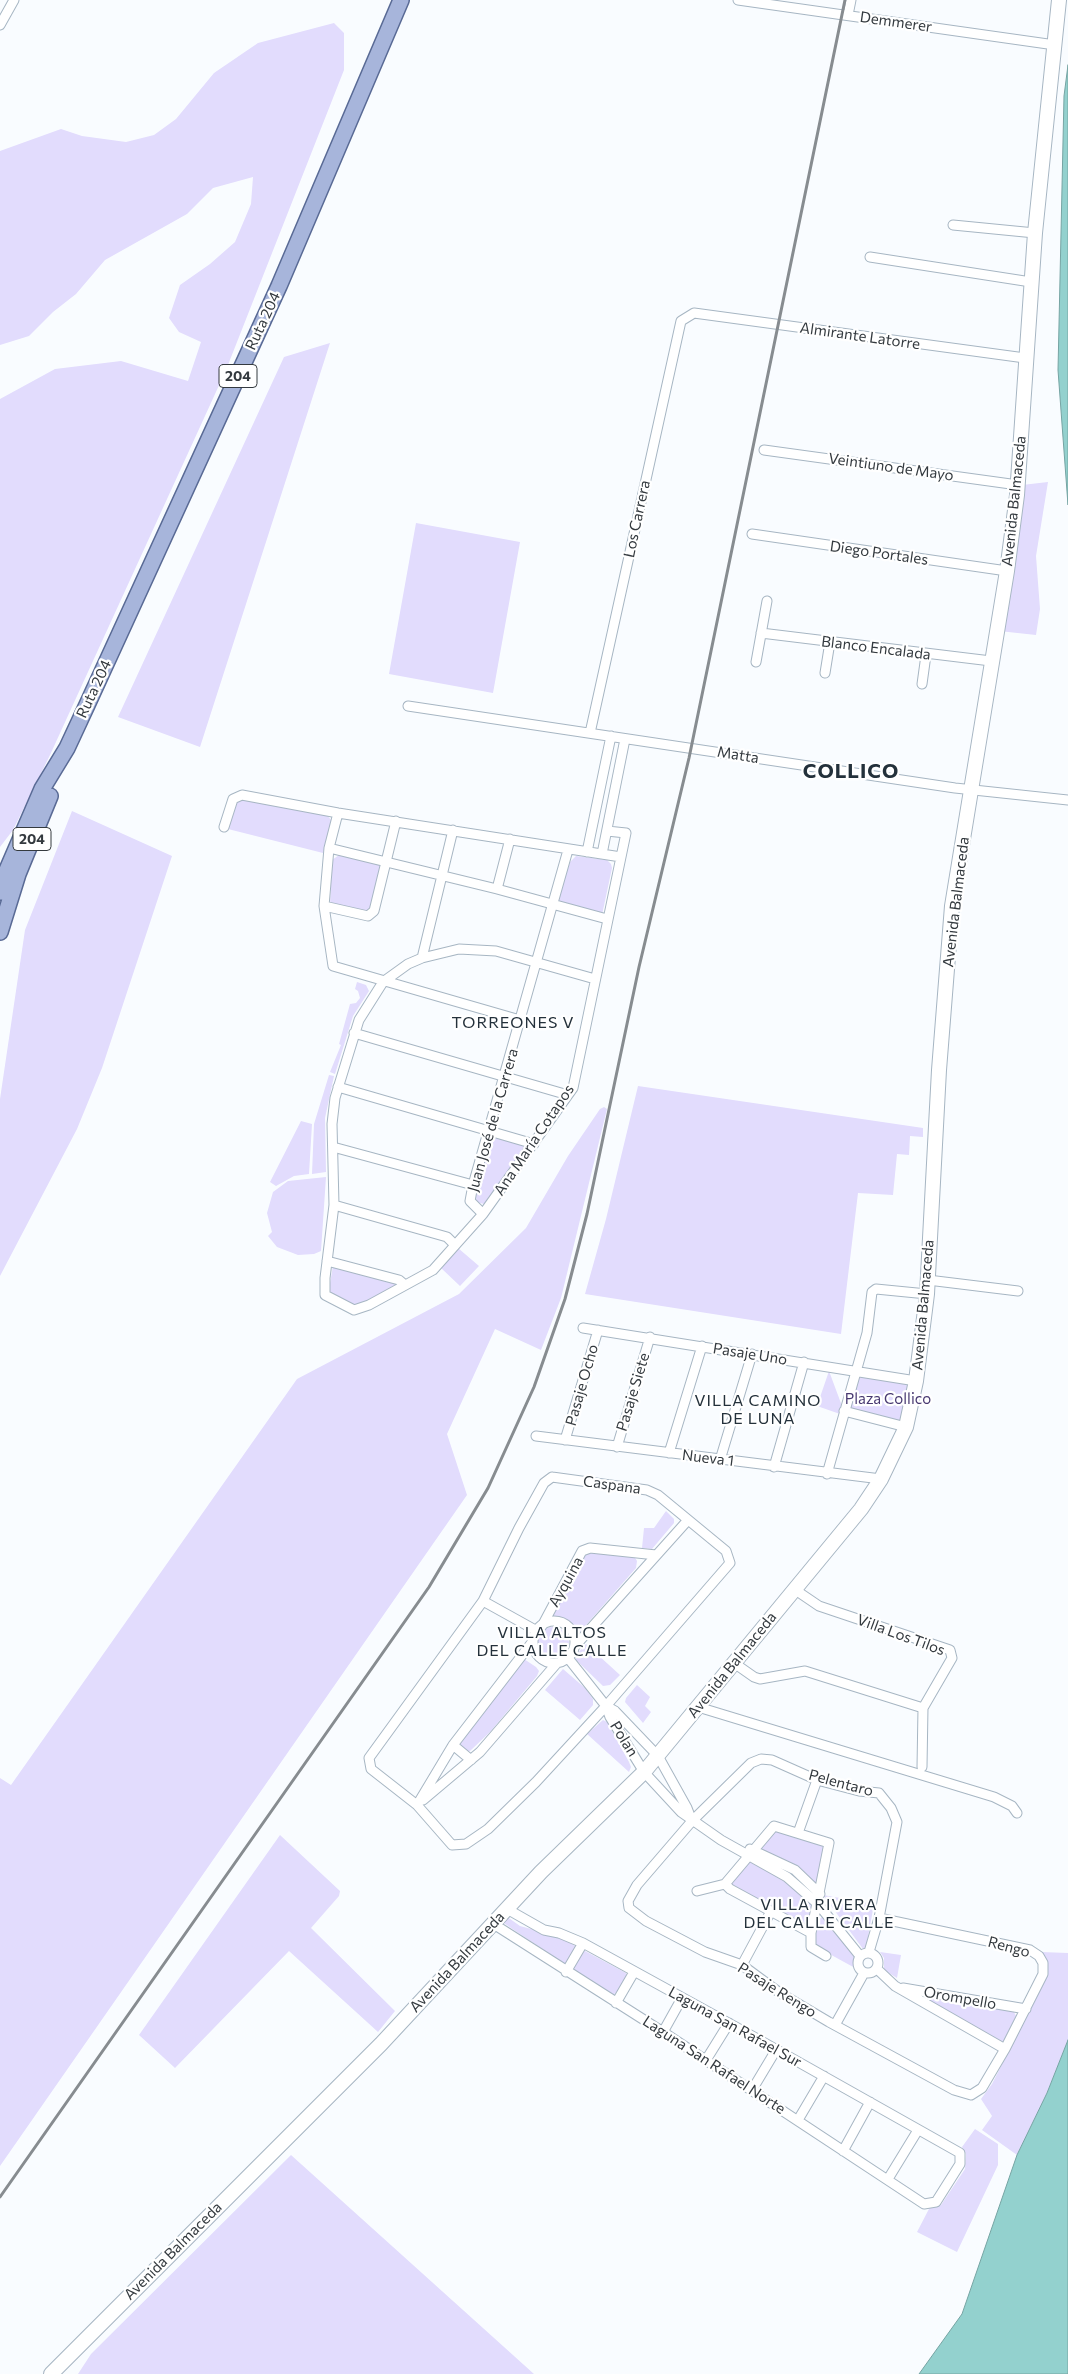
<!DOCTYPE html>
<html>
<head>
<meta charset="utf-8">
<style>
	body { margin:0 }
	canvas { display:block; background:#f9fcff }
</style>
</head>
<body>
<canvas width="1068" height="2374"></canvas>
<script>
const ctx = document.querySelector('canvas').getContext('2d');
ctx.lineJoin = 'round';
function paint(path, color) {
  ctx.fillStyle = color;
  ctx.fill(path, 'evenodd');
}
function shape(rows) {
  const path = new Path2D();
  for (const r of rows) {
    if (r.length === 3) {
      path.moveTo(r[0] + r[2], r[1]);
      path.arc(r[0], r[1], r[2], 0, 2 * Math.PI);
      continue;
    }
    path.moveTo(r[0], r[1]);
    for (let i = 2; i < r.length; i += 2) path.lineTo(r[i], r[i + 1]);
  }
  return path;
}
function stroke(path, color, width, dash) {
  ctx.strokeStyle = color;
  ctx.lineWidth = width;
  ctx.lineCap = dash ? 'butt' : 'round';
  ctx.setLineDash(dash || []);
  ctx.stroke(path);
}
function write(font, color, halo, rows, align = 'center') {
  ctx.font = font + ' Commissioner,sans-serif';
  ctx.lineWidth = 4.5;
  ctx.setLineDash([]);
  ctx.textBaseline = 'middle';
  ctx.strokeStyle = halo;
  ctx.fillStyle = color;
  for (const [text, x, y, turn = 0] of rows) {
    ctx.save();
    ctx.translate(x, y);
    ctx.rotate((+turn || 0) * Math.PI / 180);
    ctx.textAlign = isNaN(turn) ? turn : align;
    if (halo) ctx.strokeText(text, 0, 0);
    ctx.fillText(text, 0, 0);
    ctx.restore();
  }
}
paint(shape([
	[334,23,344,33,344,70,226,370,50,755,13,830,0,847,0,399,55,369,121,361,188,381,201,342,179,332,169,318,180,285,210,264,235,242,251,204,253,177,213,188,187,214,105,260,76,294,53,312,29,336,0,345,0,151,61,129,82,136,126,142,154,135,176,119,214,73,258,43],
	[330,343,200,747,118,717,284,357],
	[1048,482,1036,556,1040,609,1036,635,999,631,1022,485],
	[416,523,520,542,493,693,389,674],
	[242,800,326,814,332,821,323,853,228,829,235,804],
	[72,811,172,856,102,1068,77,1129,0,1276,0,1099,25,930],
	[339,855,381,865,382,870,369,913,330,905,332,860],
	[576,856,607,860,611,864,612,868,602,915,557,903,570,862],
	[357,982,366,985,369,991,353,1016,335,1074,330,1072,341,1045,339,1044,350,1004,356,1003,360,998,358,991,355,989],
	[329,1075,334,1076,325,1118,326,1172,312,1174,314,1124],
	[638,1086,923,1128,923,1137,910,1136,909,1155,897,1154,893,1195,858,1193,841,1334,585,1294,606,1219],
	[604,1107,607,1109,561,1298,541,1350,495,1329,447,1434,467,1495,0,2166,0,1778,11,1785,297,1379,459,1294,526,1228,568,1156,600,1109],
	[301,1121,312,1124,309,1174,294,1176,276,1186,270,1182],
	[491,1135,527,1145,487,1205,477,1202,474,1193],
	[326,1177,321,1251,314,1254,298,1255,277,1247,268,1236,272,1232,267,1213,273,1192,288,1181],
	[458,1248,479,1266,460,1286,441,1268],
	[333,1266,399,1284,357,1306,354,1305,332,1295,329,1289],
	[829,1371,842,1406,840,1414,817,1406],
	[860,1374,909,1382,913,1387,900,1423,851,1410,850,1406],
	[666,1511,674,1519,674,1523,652,1549,642,1548,644,1528,654,1528],
	[583,1551,634,1556,637,1561,636,1568,579,1633,575,1634,569,1626,550,1616],
	[553,1643,16],
	[586,1644,620,1675,610,1685,603,1686,576,1660,577,1654],
	[524,1659,536,1667,539,1671,537,1676,490,1732,470,1751,466,1751,460,1746,461,1740],
	[563,1669,585,1688,593,1699,593,1705,580,1720,545,1690],
	[637,1685,650,1697,645,1706,651,1712,643,1723,625,1702,626,1698],
	[603,1720,607,1722,629,1762,631,1767,629,1772,587,1734],
	[775,1831,825,1847,817,1887,760,1851],
	[280,1835,340,1891,339,1896,311,1928,395,2011,378,2032,289,1951,175,2068,139,2035],
	[749,1860,778,1875,814,1904,809,1929,734,1888,730,1883],
	[823,1895,874,1904,866,1948,863,1949],
	[506,1916,520,1926,557,1936,626,1973,627,1977,617,1993,611,1995,511,1928,501,1921],
	[824,1916,855,1956,855,1968,815,1946,815,1930,819,1919],
	[880,1952,901,1955,897,1978,884,1970,884,1958],
	[1041,1952,1068,1953,1068,2040,1047,2093,1017,2155,982,2130,992,2116,981,2099,992,2084,1048,1974,1047,1965],
	[926,1995,1013,2010,1016,2016,1004,2041,1000,2043,924,1999],
	[975,2129,998,2144,998,2165,957,2252,917,2232,930,2207,941,2205,965,2169,966,2154,962,2147],
	[291,2155,534,2374,78,2374,91,2354]
]), '#e2dcfd');
const water = shape([
	[1068,65,1068,505,1058,370,1064,96,1068,65],
	[1068,2040,1068,2374,919,2374,962,2314,1017,2155,1047,2093,1068,2040]
]);
paint(water, '#93d1ce');
stroke(water, '#76a4a3', 1);
const street = shape([
	[738,0,1055,45],
	[848,15,851,0],
	[0,25,14,0],
	[953,225,1035,233],
	[870,257,1031,282],
	[764,450,1018,485],
	[752,534,1007,571],
	[761,633,991,661],
	[756,662,767,601],
	[825,673,830,642],
	[922,684,926,655],
	[408,706,955,788,1068,800],
	[590,733,681,321,694,313,1025,358],
	[338,813,329,848,324,906,333,966,520,1020],
	[224,827,233,799,242,795,338,813,621,857],
	[329,848,497,889,607,919],
	[587,852,611,736],
	[602,854,625,739],
	[497,889,510,839],
	[324,906,368,916,374,911,396,821],
	[422,958,453,830],
	[595,979,496,951,459,949,422,958,408,964,383,982,359,1020,335,1098,332,1124,334,1205,325,1278,325,1295,354,1310,369,1305,433,1270,483,1214,573,1088,626,833,607,831],
	[354,1033,568,1095],
	[338,1087,534,1144],
	[333,1147,473,1185],
	[334,1205,447,1237,455,1245],
	[483,1214,470,1201,473,1185,568,850],
	[327,1261,399,1280,405,1285],
	[928,1280,1018,1291],
	[583,1328,916,1381],
	[844,1411,906,1427],
	[536,1436,881,1479],
	[565,1440,598,1330],
	[617,1447,650,1337],
	[669,1453,702,1346],
	[720,1460,752,1354],
	[774,1467,804,1362],
	[827,1474,867,1333,872,1292,876,1289,927,1294],
	[552,1477,647,1490,658,1495,726,1551,730,1563,606,1706,536,1782,488,1829,466,1844,452,1845,417,1805,371,1769,369,1758,483,1601,519,1528,544,1483,552,1477],
	[794,1589,819,1606,950,1650,952,1658,923,1708,922,1767],
	[483,1601,537,1631],
	[554,1642,21],
	[542,1626,582,1551,590,1548,656,1555],
	[575,1646,688,1520],
	[568,1658,606,1706,615,1711,658,1756,687,1808,692,1821],
	[734,1663,754,1677,760,1679,805,1671,923,1708],
	[606,1706,610,1717,644,1772,681,1812,721,1840,787,1877,818,1904,860,1956],
	[698,1707,994,1797,1012,1806,1017,1813],
	[453,1745,471,1760],
	[423,1800,480,1752,557,1663],
	[417,1805,453,1745,533,1641],
	[798,1833,817,1780],
	[750,1849,795,1870,820,1894],
	[697,1891,725,1884],
	[492,1923,663,2032,924,2204,936,2202,960,2164,960,2153,754,2037,583,1943,559,1933,544,1930,507,1909],
	[811,1933,730,1889,725,1884,774,1826,829,1843,811,1933,811,1947,826,1956],
	[869,1952,879,1918,897,1822,891,1808,879,1793,859,1791,817,1780,772,1760,761,1759,751,1763,692,1821,637,1885,628,1901,629,1908,646,1921,705,1952,742,1965,780,1993,829,2022,954,2090,971,2095,982,2088,1005,2049,1043,1974,1043,1963,1039,1956,1030,1950,879,1918],
	[868,1963,10],
	[742,1965,770,1913],
	[877,1969,895,1986,1005,2049],
	[566,1972,583,1943],
	[903,1988,1026,2009],
	[616,2003,634,1972],
	[835,2025,864,1973],
	[663,2032,682,1998],
	[706,2060,729,2023],
	[752,2090,776,2050],
	[798,2120,824,2076],
	[843,2151,870,2102],
	[888,2179,918,2130]
]);
const secondary = shape([
	[51,2374,381,2044,541,1872,644,1772,861,1509,881,1479,906,1427,916,1381,927,1294,939,1070,952,906,1007,571,1017,495,1035,233,1059,0]
]);
const primary = shape([
	[0,892,7,870,42,789,67,748,87,705,279,286,401,0],
	[0,932,18,874,50,796]
]);
stroke(street, '#a7b6c3', 11);
stroke(secondary, '#a7b6c3', 16);
stroke(primary, '#596a95', 18);
stroke(street, '#fff', 9);
stroke(secondary, '#fff', 14);
stroke(primary, '#a7b5db', 15);
stroke(shape([
	[0,2197,429,1587,488,1488,534,1387,565,1299,587,1214,639,967,689,758,845,0]
]), '#878c90', 3);
for (const [x, y, w] of [
	[238,376,38],
	[32,839,38]
]) {
  const box = new Path2D();
  box.roundRect(x - w / 2, y - 11.5, w, 23, 4);
  ctx.fillStyle = '#fff';
  ctx.fill(box);
  stroke(box, '#343a3f', 1);
}
write('bold 14px', '#343a3f', null, [
	["204",238,376],
	["204",32,839]
]);
write('15px', '#343a3f', '#fff', [
	["Demmerer",896,22,8],
	["Ruta 204",263,321,-65],
	["Almirante Latorre",860,336,8],
	["Veintiuno de Mayo",891,467,8],
	["Avenida Balmaceda",1014,501,-84],
	["Los Carrera",637,519,-78],
	["Diego Portales",879,553,8],
	["Blanco Encalada",876,648,7],
	["Ruta 204",94,689,-65],
	["Matta",738,755,9],
	["Avenida Balmaceda",956,902,-83],
	["Juan José de la Carrera",493,1120,-74],
	["Ana María Cotapos",534,1140,-56],
	["Avenida Balmaceda",923,1305,-85],
	["Pasaje Uno",750,1354,9],
	["Pasaje Ocho",582,1385,-74],
	["Pasaje Siete",633,1392,-73],
	["Nueva 1",708,1458,7],
	["Caspana",612,1485,8],
	["Ayquina",566,1582,-61],
	["Villa Los Tilos",901,1635,20],
	["Avenida Balmaceda",732,1665,-51],
	["Polan",624,1739,58],
	["Pelentaro",841,1783,15],
	["Rengo",1009,1947,15],
	["Avenida Balmaceda",457,1962,-47],
	["Pasaje Rengo",777,1990,32],
	["Orompello",960,1998,10],
	["Laguna San Rafael Sur",735,2027,29],
	["Laguna San Rafael Norte",714,2065,33],
	["Avenida Balmaceda",173,2251,-45]
]);
write('15px', '#483971', '#fff', [
	["Plaza Collico",888,1399]
]);
ctx.letterSpacing = '1px';
write('16px', '#24313b', '#fff', [
	["TORREONES V",513,1023],
	["VILLA CAMINO",758,1401],
	["DE LUNA",758,1419],
	["VILLA ALTOS",552,1633],
	["DEL CALLE CALLE",552,1651],
	["VILLA RIVERA",819,1905],
	["DEL CALLE CALLE",819,1923]
]);
ctx.letterSpacing = '0px';
ctx.letterSpacing = '1px';
write('bold 20px', '#24313b', '#fff', [
	["COLLICO",851,771]
]);
ctx.letterSpacing = '0px';
</script>
</body>
</html>
